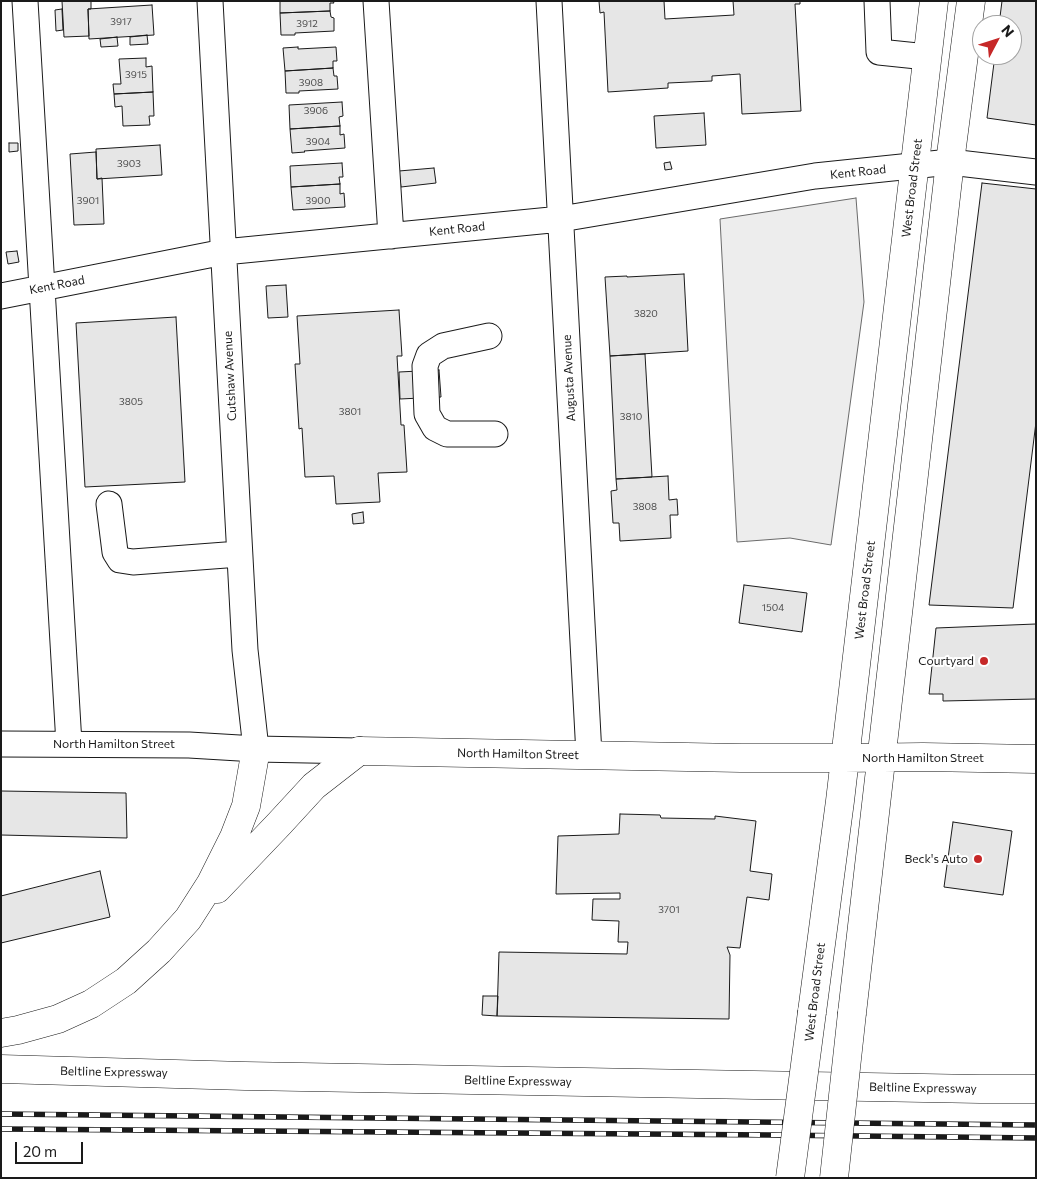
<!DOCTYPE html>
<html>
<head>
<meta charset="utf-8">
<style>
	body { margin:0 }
	#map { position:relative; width:1037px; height:1179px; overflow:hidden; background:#fff; font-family:Commissioner,sans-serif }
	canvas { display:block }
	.frame { position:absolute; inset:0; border:2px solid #1a1a1a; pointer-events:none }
	.north { position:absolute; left:972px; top:15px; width:50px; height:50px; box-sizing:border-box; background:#fff; border:1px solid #a3a3a3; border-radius:50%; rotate:50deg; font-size:14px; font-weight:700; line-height:20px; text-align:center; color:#1a1a1a }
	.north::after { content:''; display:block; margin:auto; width:18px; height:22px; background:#c62828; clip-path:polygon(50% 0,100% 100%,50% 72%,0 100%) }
	.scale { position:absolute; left:15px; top:1142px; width:68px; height:22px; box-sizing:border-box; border:2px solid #1a1a1a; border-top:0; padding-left:6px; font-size:15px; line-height:18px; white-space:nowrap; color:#1a1a1a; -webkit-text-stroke:4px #fff; paint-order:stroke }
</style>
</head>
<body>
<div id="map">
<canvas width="1037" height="1179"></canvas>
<div class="frame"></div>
<div class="north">N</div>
<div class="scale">20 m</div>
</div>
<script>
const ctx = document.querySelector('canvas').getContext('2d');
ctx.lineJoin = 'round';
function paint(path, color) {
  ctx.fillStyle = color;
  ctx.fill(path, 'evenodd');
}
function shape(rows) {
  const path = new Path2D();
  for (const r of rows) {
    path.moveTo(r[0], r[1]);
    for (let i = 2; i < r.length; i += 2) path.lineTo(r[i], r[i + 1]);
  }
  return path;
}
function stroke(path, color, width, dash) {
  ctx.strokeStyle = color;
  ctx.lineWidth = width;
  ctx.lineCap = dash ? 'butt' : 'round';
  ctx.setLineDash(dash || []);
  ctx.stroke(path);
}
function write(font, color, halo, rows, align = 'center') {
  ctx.font = font + ' Commissioner,sans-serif';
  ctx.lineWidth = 4;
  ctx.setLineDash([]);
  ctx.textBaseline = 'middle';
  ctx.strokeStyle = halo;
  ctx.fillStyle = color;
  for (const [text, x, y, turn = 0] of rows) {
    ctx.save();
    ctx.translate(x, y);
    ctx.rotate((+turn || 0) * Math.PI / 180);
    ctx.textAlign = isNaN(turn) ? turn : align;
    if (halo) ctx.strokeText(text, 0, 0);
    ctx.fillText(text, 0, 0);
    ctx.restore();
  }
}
const parking = shape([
	[856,198,864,302,831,545,790,538,737,542,720,219,856,198]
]);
paint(parking, '#ededed');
stroke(parking, '#6a6a6a', 1);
const building = shape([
	[62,1,91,1,91,9,88,9,89,36,64,37,62,1],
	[280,1,333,1,334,3,330,3,330,11,280,13,280,1],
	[599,1,664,1,665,19,734,15,733,1,800,1,800,4,795,4,801,111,742,114,740,74,712,76,712,81,668,83,668,88,608,92,604,12,600,13,599,1],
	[1002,1,1036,1,1036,125,987,118,995,55,1012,55,1012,25,999,25,1002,1],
	[152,5,154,35,89,39,88,9,152,5],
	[62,9,63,30,56,31,55,10,62,9],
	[330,11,331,17,334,18,334,31,295,33,295,35,281,35,280,13,330,11],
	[147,35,148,44,130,45,130,37,147,35],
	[117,37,118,46,101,47,100,39,117,37],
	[298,47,298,49,336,47,337,61,333,61,333,68,285,71,283,48,298,47],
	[146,58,146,67,152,66,153,92,114,94,113,84,121,84,119,59,146,58],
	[333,68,334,76,337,76,338,89,299,91,299,93,286,93,285,71,333,68],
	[153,92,154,116,149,116,150,125,123,126,122,106,115,107,114,94,153,92],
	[342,102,343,116,339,117,340,126,290,129,289,105,342,102],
	[704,113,706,145,656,148,654,116,704,113],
	[340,126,340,135,344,134,345,148,304,151,305,152,292,153,290,129,340,126],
	[9,143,18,143,18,151,9,152,9,143],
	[160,145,162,175,97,179,96,149,160,145],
	[96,152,97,179,102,178,104,224,74,225,70,154,96,152],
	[670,162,672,169,665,170,664,163,670,162],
	[342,163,343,177,339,177,340,184,291,187,290,166,342,163],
	[434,168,436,183,401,187,399,171,434,168],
	[982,183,1036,189,1036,422,1013,608,929,605,982,183],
	[340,184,340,194,344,193,345,207,293,210,291,187,340,184],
	[17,251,19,262,8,264,6,252,17,251],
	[684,274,688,351,610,356,605,277,627,276,627,277,684,274],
	[286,285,288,317,268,318,266,286,286,285],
	[399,310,402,356,397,356,401,425,404,425,407,472,378,473,380,502,336,504,334,476,305,477,302,428,299,429,295,364,300,364,297,316,399,310],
	[176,317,185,482,85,487,76,323,176,317],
	[645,354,652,477,616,479,610,356,645,354],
	[439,370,441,397,400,399,399,372,439,370],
	[668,476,669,500,677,499,678,515,670,515,671,538,620,541,619,523,613,523,611,491,617,490,616,479,668,476],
	[363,512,364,523,353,524,352,514,363,512],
	[744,585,807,593,802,632,739,623,744,585],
	[1036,624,1036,699,943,701,943,694,929,694,936,628,1036,624],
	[1,791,126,793,127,838,1,835,1,791],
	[620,814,660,815,661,818,715,819,715,816,756,821,750,871,772,874,769,900,747,897,740,948,727,947,730,955,729,1019,497,1016,499,952,627,954,628,942,618,942,619,921,592,920,593,899,620,899,620,893,556,894,558,836,619,834,620,814],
	[953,822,1012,831,1003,895,944,887,953,822],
	[100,871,110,917,1,943,1,896,100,871],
	[483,996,498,996,497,1016,482,1015,483,996]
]);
paint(building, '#e6e6e6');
stroke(building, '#1a1a1a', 1);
const minor = shape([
	[25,1,69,744],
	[210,1,245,650,256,749],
	[376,1,391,236],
	[549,1,589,755],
	[877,1,879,52,927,57],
	[1,296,224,252,561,219,815,176,950,162,1036,172],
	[489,336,443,346,429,355,425,366,427,414,435,428,447,434,495,434],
	[109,504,115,552,120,560,133,562,239,554],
	[1,744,189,745,256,749,359,751]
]);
const major = shape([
	[359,751,741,758,844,758,923,757,1036,759],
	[812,1012,840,801,934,1],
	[852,1013,950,162,971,1]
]);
const highway = shape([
	[217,889,279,824,314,786,359,751],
	[1,1033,18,1030,58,1019,91,1004,126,981,159,951,188,919,211,883,234,837,246,806,256,749],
	[1,1069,245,1076,980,1089,1036,1089]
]);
stroke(minor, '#1a1a1a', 27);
stroke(major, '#1a1a1a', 29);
stroke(highway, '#1a1a1a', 29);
stroke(minor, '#fff', 25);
stroke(major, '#fff', 28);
stroke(highway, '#fff', 28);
const rail = shape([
	[1,1114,1036,1125],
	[1,1129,771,1135,1036,1138]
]);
stroke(rail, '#1a1a1a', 5.5);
stroke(rail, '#fff', 4, [11]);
const majorBridge = shape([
	[790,1178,812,1012],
	[834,1178,852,1013]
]);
stroke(majorBridge, '#1a1a1a', 29, []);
stroke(majorBridge, '#fff', 28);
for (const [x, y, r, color] of [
	[984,661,5,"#c62828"],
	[978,859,5,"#c62828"]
]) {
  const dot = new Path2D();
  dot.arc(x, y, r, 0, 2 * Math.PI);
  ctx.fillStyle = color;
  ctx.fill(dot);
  stroke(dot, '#fff', 2);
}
write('10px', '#4d4d4d', null, [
	["3917",121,22],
	["3912",307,24],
	["3915",136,75],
	["3908",311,83],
	["3906",316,111],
	["3904",318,142],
	["3903",129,164],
	["3901",88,201],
	["3900",318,201],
	["3820",646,314],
	["3805",131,402],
	["3801",350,412],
	["3810",631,417],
	["3808",645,507],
	["1504",773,608],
	["3701",669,910]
]);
write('12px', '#1a1a1a', '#fff', [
	["Kent Road",858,172,-6],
	["West Broad Street",912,188,-83],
	["Kent Road",457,229,-6],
	["Kent Road",57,285,-11],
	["Cutshaw Avenue",230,376,-93],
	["Augusta Avenue",569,378,-93],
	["West Broad Street",865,590,-83],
	["North Hamilton Street",114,744],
	["North Hamilton Street",518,754,1],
	["North Hamilton Street",923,758],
	["West Broad Street",815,992,-83],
	["Beltline Expressway",114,1072,1],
	["Beltline Expressway",518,1081,1],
	["Beltline Expressway",923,1088,1]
]);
write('12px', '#1a1a1a', '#fff', [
	["Courtyard",974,661],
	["Beck's Auto",968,859]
], 'right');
</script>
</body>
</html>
